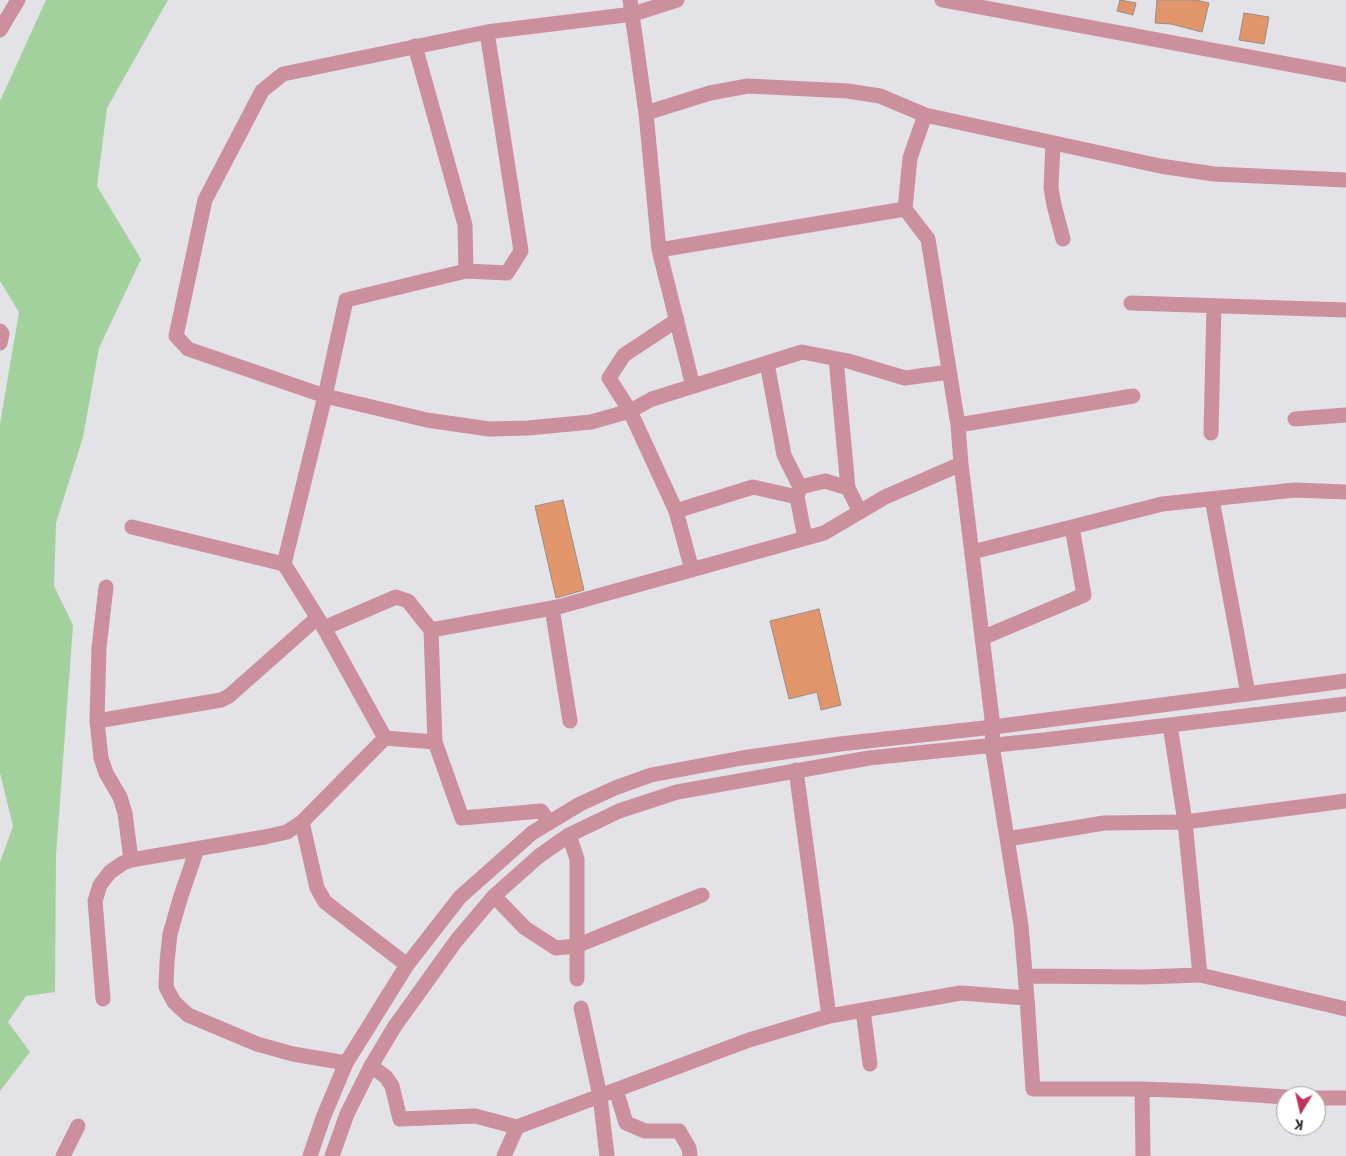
<!DOCTYPE html>
<html>
<head>
<meta charset="utf-8">
<style>
	body { margin:0 }
	#map { position:relative; width:1346px; height:1156px; overflow:hidden; background:#e2e2e7; font-family:"PT Sans",sans-serif }
	canvas { display:block }
	.north { position:absolute; left:1276px; top:1086px; width:50px; height:50px; box-sizing:border-box; background:#fff; border:1px solid #a3a3a3; border-radius:50%; rotate:189deg; font-size:14px; font-weight:700; line-height:20px; text-align:center; color:#19191a }
	.north::after { content:''; display:block; margin:auto; width:18px; height:22px; background:#c1325a; clip-path:polygon(50% 0,100% 100%,50% 72%,0 100%) }
</style>
</head>
<body>
<div id="map">
<canvas width="1346" height="1156"></canvas>
<div class="north">K</div>
</div>
<script>
const ctx = document.querySelector('canvas').getContext('2d');
ctx.lineJoin = 'round';
function paint(path, color) {
  ctx.fillStyle = color;
  ctx.fill(path, 'evenodd');
}
function shape(rows) {
  const path = new Path2D();
  for (const r of rows) {
    path.moveTo(r[0], r[1]);
    for (let i = 2; i < r.length; i += 2) path.lineTo(r[i], r[i + 1]);
  }
  return path;
}
function stroke(path, color, width, dash) {
  ctx.strokeStyle = color;
  ctx.lineWidth = width;
  ctx.lineCap = dash ? 'butt' : 'round';
  ctx.setLineDash(dash || []);
  ctx.stroke(path);
}
paint(shape([
	[46,0,168,0,107,108,97,186,141,259,99,348,83,437,56,523,54,586,73,625,56,855,55,992,26,996,8,1022,30,1052,0,1091,0,862,13,826,0,773,0,424,19,312,0,281,0,101]
]), '#a3d19d');
const building = shape([
	[1120,0,1136,3,1133,15,1117,11,1120,0],
	[1157,0,1196,0,1209,3,1202,32,1171,24,1155,23,1157,0],
	[1244,13,1269,17,1264,44,1239,40,1244,13],
	[563,500,584,590,556,598,535,506,563,500],
	[819,609,841,705,821,710,817,692,789,699,770,621,819,609]
]);
paint(building, '#e2946a');
stroke(building, '#938f8c', 1);
stroke(shape([
	[630,0,646,113,659,250,693,386],
	[677,0,633,14,487,32,283,74,262,91,205,200,176,336,188,349,325,396,427,420,489,429,528,428,591,422,630,411,652,399,802,352,848,361,905,378,949,372],
	[942,0,1346,75],
	[0,30,18,0],
	[415,46,465,225,466,271],
	[646,113,710,93,748,86,848,91,880,96,925,115,1160,166,1214,174,1346,180],
	[1053,143,1051,188,1054,205,1063,239],
	[659,250,905,209],
	[1131,303,1346,310],
	[677,320,624,355,609,378,630,411,676,511,692,570],
	[0,331,2,334,0,343],
	[836,359,848,488],
	[767,363,784,455,800,487],
	[1295,419,1346,415],
	[958,425,1133,396],
	[1211,433,1214,306],
	[1212,499,1248,694],
	[676,511,753,487,797,497],
	[132,527,284,564,325,396,346,300,466,271,507,273,521,251,487,32],
	[1072,527,1162,504,1295,490,1346,492],
	[805,538,797,497,800,487,825,481,848,488,860,512],
	[972,552,1072,527,1084,595,982,638],
	[284,564,324,628,385,738,435,742],
	[106,587,99,648,97,721,101,758,106,773,120,797,125,813,131,860],
	[552,608,570,721],
	[324,628,396,597,408,601,431,630,435,742,462,818,541,811,549,822],
	[431,630,558,607,824,533,885,497,961,464,958,425,928,239,905,209,910,158,925,115],
	[97,721,221,700,229,696,317,618],
	[796,770,829,1016],
	[1346,801,1185,822,1200,975,1346,1009],
	[302,822,317,888,325,902,407,965],
	[569,835,577,859,577,979],
	[1007,839,1104,823,1185,822,1170,725],
	[197,849,180,899,170,934,167,962,166,987,174,1002,188,1015,257,1044,293,1054,346,1063],
	[494,896,525,928,556,948,576,946,702,895],
	[1025,976,1143,977,1200,975],
	[1027,998,1033,1089,1142,1089],
	[103,999,95,901,100,885,110,872,123,863,131,860,265,837,287,832,302,822,385,738],
	[581,1008,600,1096,607,1156],
	[863,1010,870,1064],
	[371,1066,386,1077,392,1086,400,1119,475,1116,517,1127,504,1156],
	[616,1090,626,1123,645,1131,679,1131,689,1148,690,1156],
	[1316,1098,1346,1098],
	[517,1127,749,1040,829,1016,961,993,1027,998,1021,925,992,745,993,727,961,464],
	[63,1156,78,1126],
	[310,1156,323,1118,346,1063,407,965,460,897,532,833,580,804,615,788,651,775,742,758,840,744,993,727,1346,681],
	[332,1156,347,1114,371,1066,395,1026,456,941,494,896,539,856,569,835,619,811,677,792,869,758,1044,740,1346,704],
	[1143,1156,1142,1089,1197,1091,1286,1097]
]), '#cc8f9d', 15);
</script>
</body>
</html>
